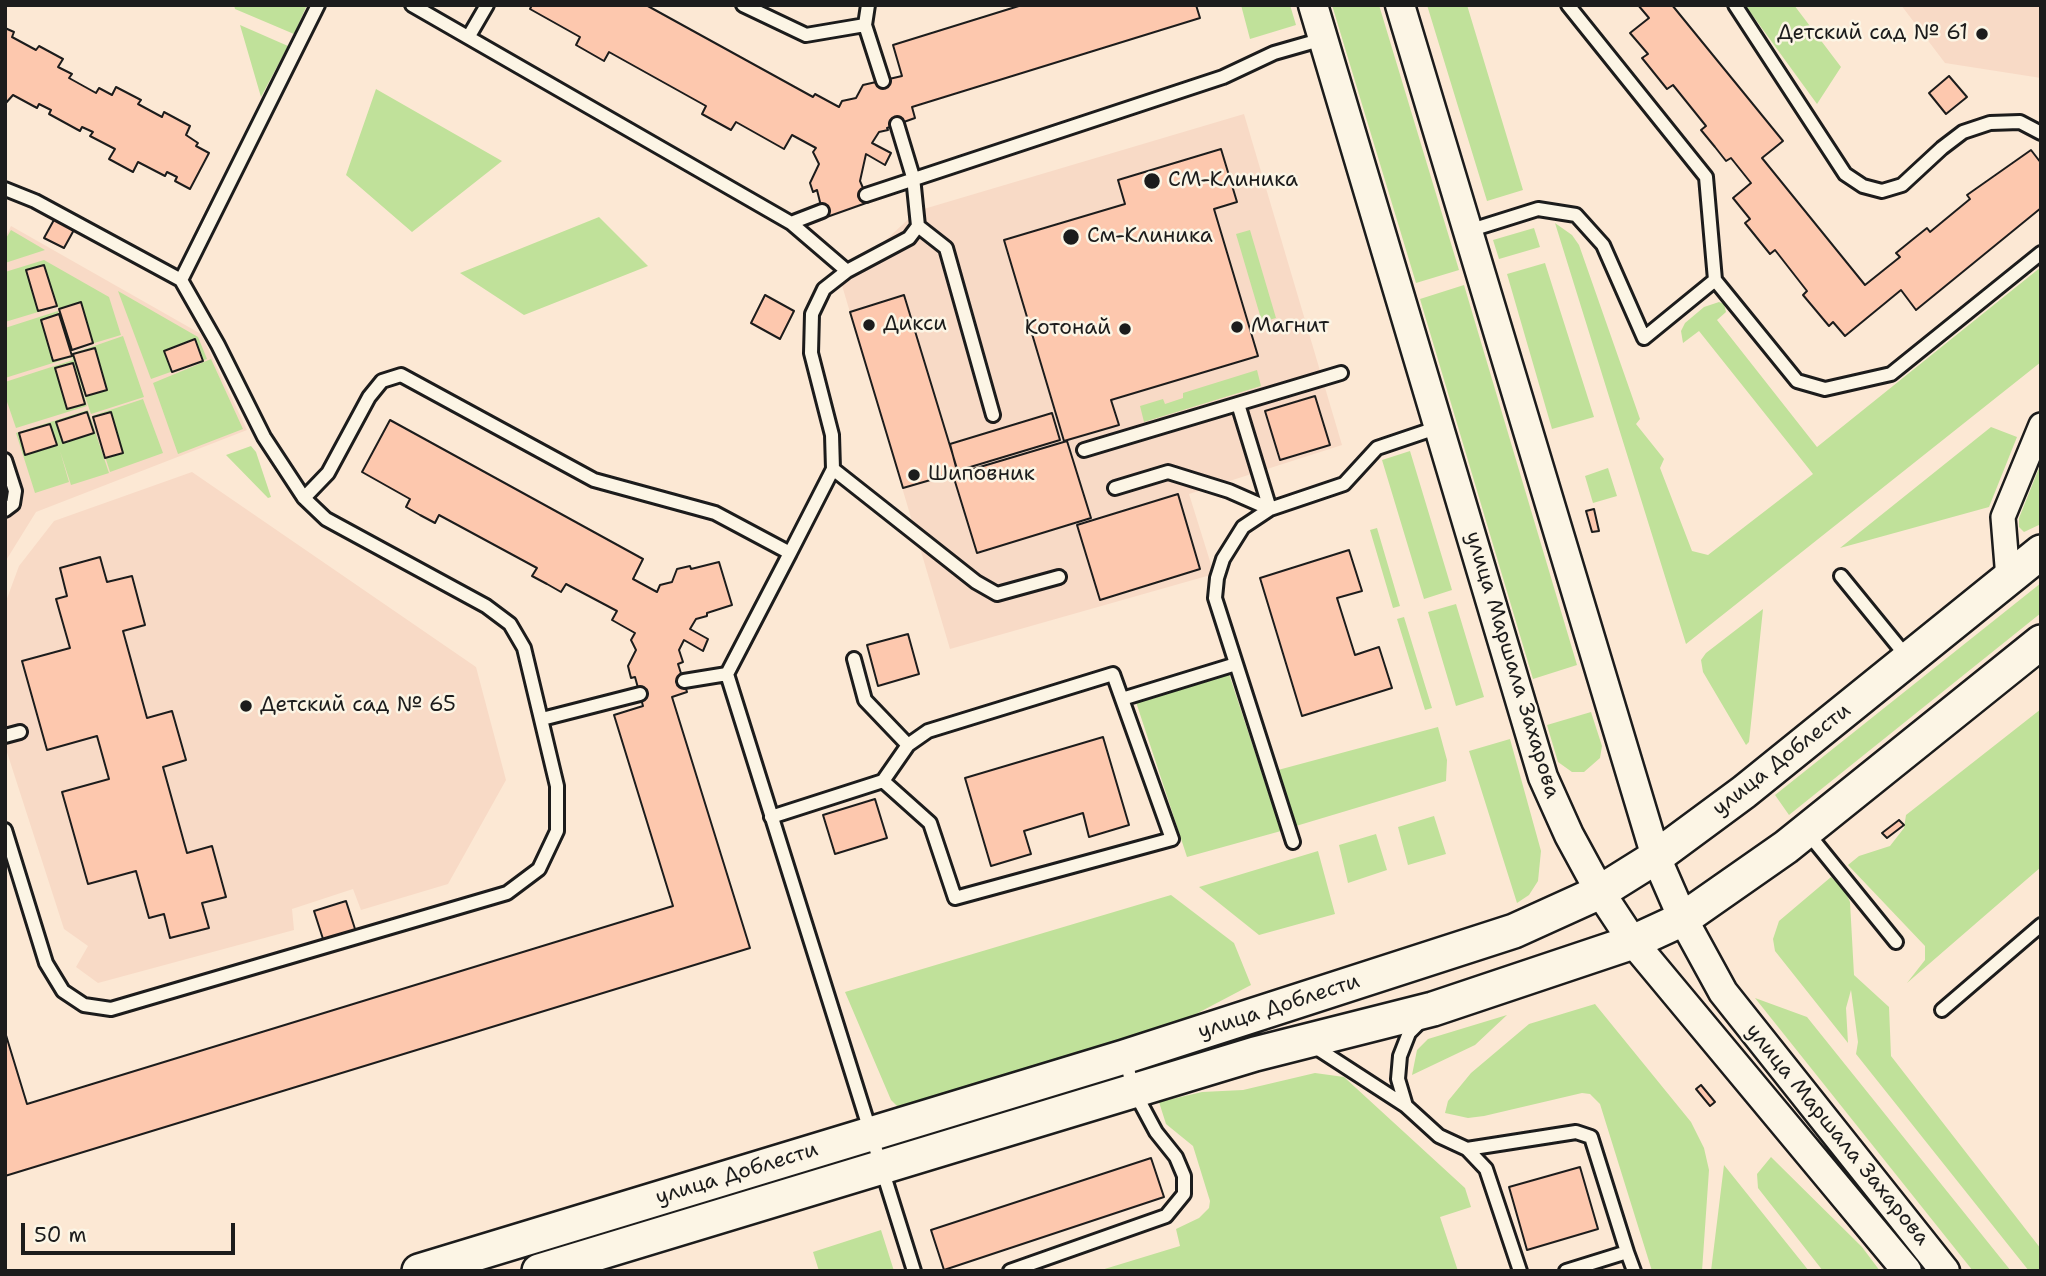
<!DOCTYPE html>
<html>
<head>
<meta charset="utf-8">
<style>
	body { margin:0 }
	#map { position:relative; width:2046px; height:1276px; overflow:hidden; background:#fce8d4; font-family:"Shantell Sans",sans-serif }
	canvas { display:block }
	.frame { position:absolute; inset:0; border:7px solid #1c1c1c; pointer-events:none }
	.scale { position:absolute; left:21px; top:1223px; width:214px; height:32px; box-sizing:border-box; border:4px solid #1c1c1c; border-top:0; padding-left:9px; font-size:21px; line-height:24px; white-space:nowrap; color:#1c1c1c; -webkit-text-stroke:5px #fcf5e5; paint-order:stroke }
</style>
</head>
<body>
<div id="map">
<canvas width="2046" height="1276"></canvas>
<div class="frame"></div>
<div class="scale">50 m</div>
</div>
<script>
const ctx = document.querySelector('canvas').getContext('2d');
ctx.lineJoin = 'round';
function paint(path, color) {
  ctx.fillStyle = color;
  ctx.fill(path, 'evenodd');
}
function shape(rows) {
  const path = new Path2D();
  for (const r of rows) {
    path.moveTo(r[0], r[1]);
    for (let i = 2; i < r.length; i += 2) path.lineTo(r[i], r[i + 1]);
  }
  return path;
}
function stroke(path, color, width, dash) {
  ctx.strokeStyle = color;
  ctx.lineWidth = width;
  ctx.lineCap = dash ? 'butt' : 'round';
  ctx.setLineDash(dash || []);
  ctx.stroke(path);
}
function write(font, color, halo, rows, align = 'center') {
  ctx.font = font + ' "Shantell Sans",sans-serif';
  ctx.lineWidth = 5;
  ctx.setLineDash([]);
  ctx.textBaseline = 'middle';
  ctx.strokeStyle = halo;
  ctx.fillStyle = color;
  for (const [text, x, y, turn = 0] of rows) {
    ctx.save();
    ctx.translate(x, y);
    ctx.rotate((+turn || 0) * Math.PI / 180);
    ctx.textAlign = isNaN(turn) ? turn : align;
    if (halo) ctx.strokeText(text, 0, 0);
    ctx.fillText(text, 0, 0);
    ctx.restore();
  }
}
paint(shape([
	[1901,5,2041,5,2041,78,1945,63],
	[1244,114,1342,445,1189,494,1214,574,950,649,841,282,917,211],
	[11,226,201,334,247,430,36,512,5,562,5,238],
	[192,472,476,667,506,780,448,884,361,910,353,889,292,909,294,930,98,983,76,967,88,946,64,929,5,746,5,604,19,566,54,521]
]), '#f8dac6');
paint(shape([
	[234,5,307,5,294,34,235,9],
	[1241,5,1290,5,1296,25,1250,39],
	[1332,5,1379,5,1459,270,1416,283],
	[1427,5,1467,5,1523,190,1487,201],
	[1745,5,1794,5,1841,67,1817,104],
	[240,25,288,46,261,97],
	[376,89,502,161,412,232,346,175],
	[599,217,648,266,524,315,460,273],
	[1555,223,1572,235,1579,245,1640,419,1636,424,1664,459,1660,468,1692,551,1708,555,1813,474,1699,331,1683,343,1681,331,1685,323,1704,307,1719,302,1724,304,1726,312,1717,320,1817,447,2041,267,2041,362,1686,644],
	[1534,228,1540,247,1499,259,1493,240],
	[11,230,45,250,5,263,5,240],
	[1250,230,1276,318,1262,322,1236,234],
	[44,260,109,297,121,335,71,350,58,306,5,322,5,272],
	[1545,263,1594,417,1552,429,1507,274],
	[1464,285,1577,665,1533,679,1420,299],
	[118,291,198,337,207,359,151,379],
	[58,311,71,354,123,336,144,397,91,414,75,367,87,406,16,428,5,396,5,382,73,360,72,357,5,378,5,328],
	[211,359,243,429,178,454,153,383],
	[1257,370,1261,386,1144,422,1140,406,1163,399,1165,404,1183,398,1183,393],
	[143,399,163,453,110,472,92,416],
	[88,410,109,473,71,485,60,451,69,482,35,493,16,433],
	[1991,427,2017,437,1989,507,1840,548],
	[251,446,256,452,271,497,268,498,226,455],
	[1410,451,1452,590,1424,599,1382,460],
	[2041,463,2041,524,2024,532,2019,527,2019,518],
	[1608,468,1617,496,1593,503,1585,476],
	[1377,528,1400,606,1393,608,1370,530],
	[2041,583,2041,613,1789,815,1775,795],
	[1456,604,1484,697,1456,706,1428,612],
	[1763,609,1749,742,1746,745,1703,672,1701,660,1706,653],
	[1404,617,1432,708,1425,710,1397,619],
	[1229,674,1281,831,1187,857,1136,702],
	[2041,709,2041,867,1907,983,1925,960,1925,946,1848,865,1859,856,1890,846,1904,828,1906,815],
	[1591,712,1602,746,1600,758,1584,772,1572,772,1558,762,1547,725],
	[1438,727,1447,760,1446,781,1296,826,1278,770],
	[1510,739,1541,851,1538,881,1529,895,1517,903,1469,751],
	[1434,816,1446,854,1408,865,1398,827],
	[1376,834,1387,870,1348,883,1339,845],
	[1318,851,1335,914,1259,935,1199,887],
	[1831,877,1845,891,1850,902,1854,975,1889,1007,1891,1056,2041,1249,2041,1271,2029,1271,1856,1054,1858,1042,1851,990,1846,1008,1848,1043,1775,951,1773,939,1779,921],
	[1171,895,1234,943,1251,985,1175,1025,899,1108,891,1100,845,992],
	[1755,998,1807,1017,2011,1271,1973,1271],
	[1595,1004,1691,1122,1704,1148,1709,1170,1702,1271,1652,1271,1600,1104,1590,1094,1582,1093,1484,1116,1468,1118,1445,1113,1448,1101,1471,1073,1529,1024],
	[1507,1015,1475,1045,1412,1075,1417,1050,1428,1039],
	[1315,1073,1344,1077,1465,1188,1471,1207,1440,1217,1458,1271,1098,1271,1180,1246,1176,1229,1199,1218,1209,1208,1210,1201,1193,1146,1166,1124,1159,1102,1202,1092,1243,1090],
	[1771,1157,1862,1247,1880,1271,1823,1271,1758,1188,1757,1174],
	[1724,1165,1809,1271,1711,1271],
	[881,1230,894,1271,819,1271,813,1252]
]), '#c0e19a');
const building = shape([
	[532,5,646,5,813,97,815,94,839,107,842,101,856,98,863,85,902,76,893,45,1022,5,1196,5,1200,18,912,107,915,118,887,128,888,130,879,132,872,143,891,153,885,165,866,154,860,181,869,202,824,218,817,190,813,192,810,183,819,164,813,152,816,148,792,135,784,149,736,122,731,130,702,114,706,106,609,52,604,61,576,45,580,37,530,9,532,5],
	[1638,5,1672,5,1783,141,1762,158,1865,285,1900,257,1896,253,1912,240,1927,228,1930,232,1970,199,1967,195,2031,150,2041,163,2041,208,1916,310,1901,290,1845,336,1833,322,1829,326,1803,295,1807,291,1775,250,1770,254,1745,223,1750,219,1733,198,1751,183,1731,158,1726,161,1715,147,1701,130,1706,126,1673,85,1667,89,1642,58,1648,54,1630,33,1649,18,1638,5],
	[5,28,14,32,12,37,36,50,39,46,63,59,58,67,72,74,69,78,96,93,99,88,112,95,116,87,141,100,138,104,162,117,164,112,190,126,186,135,198,143,196,146,209,153,190,189,175,181,177,177,167,172,165,176,138,162,133,172,109,159,115,149,90,136,93,132,82,127,80,131,49,114,51,110,39,104,37,108,13,95,5,104,5,28],
	[1949,76,1967,97,1946,114,1929,93,1949,76],
	[1221,149,1237,202,1214,209,1258,356,1111,400,1119,425,1064,441,1004,240,1125,204,1118,180,1221,149],
	[55,218,75,228,64,248,44,238,55,218],
	[44,265,57,306,38,311,26,270,44,265],
	[765,295,794,311,780,339,751,323,765,295],
	[904,295,958,472,903,488,850,312,904,295],
	[81,302,93,343,72,350,59,309,81,302],
	[59,314,72,356,53,361,41,320,59,314],
	[195,339,203,361,172,372,164,351,195,339],
	[95,348,107,390,86,396,73,354,95,348],
	[73,363,85,404,67,409,55,368,73,363],
	[1315,396,1330,445,1280,460,1265,411,1315,396],
	[87,412,94,433,63,443,56,422,87,412],
	[111,412,123,453,105,458,93,417,111,412],
	[1052,413,1060,440,957,471,950,444,1052,413],
	[390,420,643,559,633,579,657,592,660,585,672,582,677,569,690,566,691,569,719,562,732,605,707,613,707,616,696,619,690,629,708,639,703,651,684,640,679,650,683,662,678,664,687,692,672,697,750,948,5,1176,5,1032,27,1104,673,906,614,715,643,706,635,677,631,678,628,666,636,650,631,640,635,633,612,620,617,611,566,584,561,592,547,584,532,576,537,568,439,515,435,523,420,515,406,507,410,499,362,472,390,420],
	[50,424,57,445,25,455,19,433,50,424],
	[1067,441,1091,518,977,553,953,475,1067,441],
	[1178,494,1200,569,1100,600,1077,525,1178,494],
	[1594,509,1599,531,1592,532,1586,511,1594,509],
	[1349,550,1362,591,1337,598,1355,655,1379,647,1392,688,1302,716,1260,578,1349,550],
	[100,557,107,582,132,576,145,625,123,631,147,718,172,711,186,760,163,767,187,853,212,846,226,897,202,903,209,928,170,938,164,914,149,918,136,871,88,884,62,792,109,779,97,736,47,750,22,661,70,648,56,599,67,596,60,568,100,557],
	[908,634,919,674,878,686,867,645,908,634],
	[1103,737,1129,825,1089,837,1083,813,1024,831,1031,854,991,866,965,778,1103,737],
	[875,799,887,838,835,854,823,815,875,799],
	[1899,820,1904,825,1887,838,1882,833,1899,820],
	[346,901,356,932,324,942,314,911,346,901],
	[1701,1085,1715,1102,1710,1106,1696,1089,1701,1085],
	[1151,1158,1164,1197,944,1270,931,1230,1151,1158],
	[1580,1167,1598,1229,1527,1250,1509,1187,1580,1167]
]);
paint(building, '#fdc8ae');
stroke(building, '#1c1c1c', 2);
const service = shape([
	[412,5,791,223,847,271],
	[743,5,806,35,865,25],
	[868,5,865,25,883,81],
	[1568,5,1706,177,1715,280],
	[1735,5,1845,174,1863,186,1882,191,1902,185,1942,148,1963,132,1990,123,2020,122,2041,133],
	[469,36,487,5],
	[5,189,35,201,181,280,318,5],
	[866,195,1223,77,1274,53,1323,39],
	[791,223,822,211],
	[918,226,946,248,993,415],
	[1468,231,1538,209,1576,215,1603,245,1644,338,1715,280,1797,381,1825,389,1891,374,2041,253],
	[181,280,218,345,264,437,304,498],
	[1238,404,1270,509],
	[1084,450,1341,373],
	[5,460,15,491,13,504,5,510],
	[833,469,976,582,997,594,1059,577],
	[1115,488,1168,472,1229,491,1270,509],
	[790,553,833,469,832,435,811,353,812,314,824,289,847,271,909,238,918,226,913,177,897,124],
	[1841,576,1907,657],
	[854,659,865,700,908,745],
	[684,681,727,674],
	[1122,699,1236,664],
	[542,719,640,694],
	[5,736,20,732],
	[771,817,883,781,908,745,928,731,1113,674,1172,839,955,898,930,823,883,781],
	[5,830,46,963,63,991,84,1005,111,1009,507,893,539,869,557,831,557,786,524,648,510,624,486,606,326,519,304,498,328,473,369,397,382,381,401,375,594,480,715,513,790,553,727,674,914,1271],
	[1806,831,1896,942],
	[1293,842,1215,598,1217,578,1223,559,1243,527,1270,509,1344,484,1377,448,1439,427],
	[1942,1010,2041,925],
	[1312,1045,1406,1106,1439,1136,1467,1149,1486,1169,1520,1271],
	[1406,1106,1398,1079,1400,1056,1409,1033,1422,1020],
	[1467,1149,1576,1132,1591,1137,1627,1252,1566,1271],
	[1627,1252,1634,1271],
	[1010,1271,1166,1216,1184,1194,1184,1176,1176,1157,1156,1132,1134,1091,1125,1058]
]);
const minor = shape([
	[2008,578,2003,517,2041,425]
]);
const tertiary = shape([
	[1313,5,1543,777,1569,835,1600,892,1633,942,1907,1271],
	[1400,5,1656,857,1683,919,1723,992,1945,1271]
]);
const secondary = shape([
	[419,1271,1124,1057,1514,931,1600,892,1656,857,1744,792,2041,552],
	[539,1271,1255,1054,1433,1009,1633,942,1683,919,1786,847,2041,642]
]);
stroke(service, '#1c1c1c', 18);
stroke(minor, '#1c1c1c', 28);
stroke(tertiary, '#1c1c1c', 33);
stroke(secondary, '#1c1c1c', 38);
stroke(service, '#fcf5e5', 12);
stroke(minor, '#fcf5e5', 23);
stroke(tertiary, '#fcf5e5', 28);
stroke(secondary, '#fcf5e5', 33);
for (const [x, y, r, color] of [
	[1982,34,7,"#1c1c1c"],
	[1152,181,9,"#1c1c1c"],
	[1071,237,9,"#1c1c1c"],
	[869,325,7,"#1c1c1c"],
	[1237,327,7,"#1c1c1c"],
	[1125,329,7,"#1c1c1c"],
	[914,475,7,"#1c1c1c"],
	[246,706,7,"#1c1c1c"]
]) {
  const dot = new Path2D();
  dot.arc(x, y, r, 0, 2 * Math.PI);
  ctx.fillStyle = color;
  ctx.fill(dot);
  stroke(dot, '#fcf5e5', 2.5);
}
write('21px', '#1c1c1c', '#fcf5e5', [
	["Детский сад № 61",1968,34,"right"],
	["СМ-Клиника",1168,181],
	["См-Клиника",1087,237],
	["Дикси",883,325],
	["Магнит",1251,327],
	["Котонай",1111,329,"right"],
	["Шиповник",928,475],
	["Детский сад № 65",260,706]
], 'left');
write('21px', '#1c1c1c', '#fcf5e5', [
	["улица Маршала Захарова",1512,665,73],
	["улица Доблести",1782,760,-38],
	["улица Доблести",1279,1007,-18],
	["улица Маршала Захарова",1837,1135,51],
	["улица Доблести",737,1174,-17]
]);
</script>
</body>
</html>
